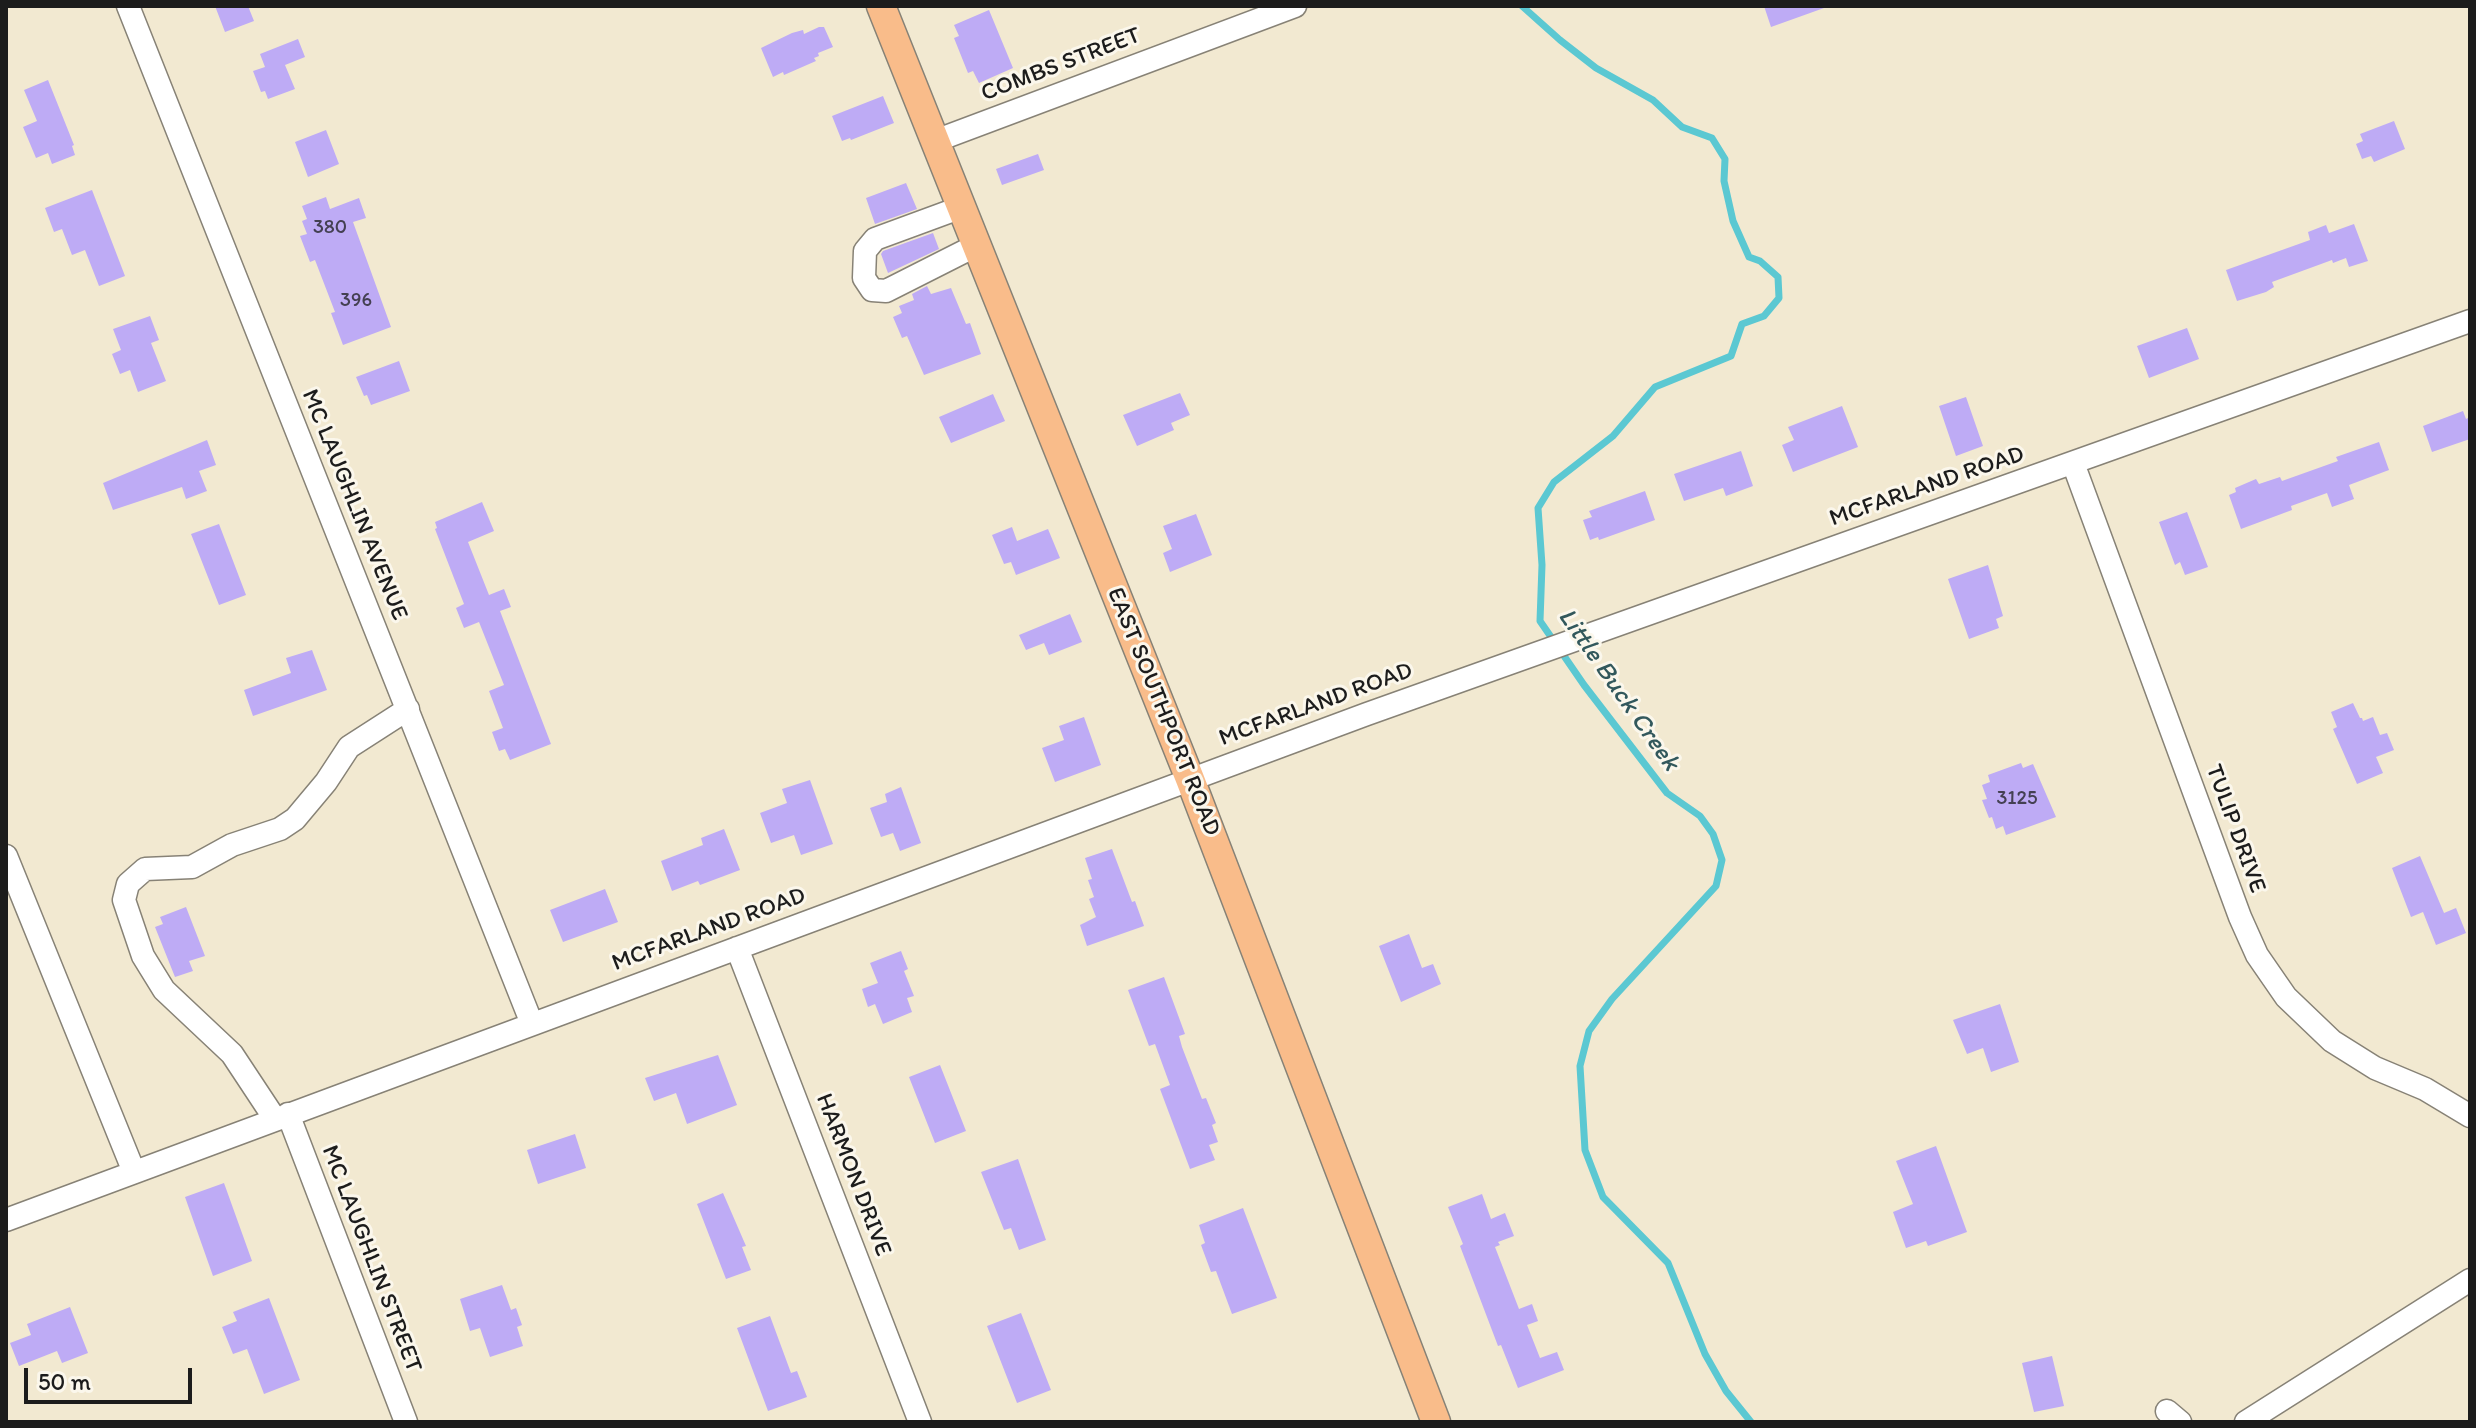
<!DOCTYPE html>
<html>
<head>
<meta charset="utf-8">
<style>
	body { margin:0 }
	#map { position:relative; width:2476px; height:1428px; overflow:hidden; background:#f2e9d1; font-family:Itim,sans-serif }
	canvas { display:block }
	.frame { position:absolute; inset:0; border:8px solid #1c1c1c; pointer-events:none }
	.scale { position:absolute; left:24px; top:1368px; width:168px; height:36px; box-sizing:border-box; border:4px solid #1c1c1c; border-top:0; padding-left:10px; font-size:24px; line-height:28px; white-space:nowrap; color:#1c1c1c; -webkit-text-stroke:6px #fbf7ec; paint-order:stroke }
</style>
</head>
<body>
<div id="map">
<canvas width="2476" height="1428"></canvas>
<div class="frame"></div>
<div class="scale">50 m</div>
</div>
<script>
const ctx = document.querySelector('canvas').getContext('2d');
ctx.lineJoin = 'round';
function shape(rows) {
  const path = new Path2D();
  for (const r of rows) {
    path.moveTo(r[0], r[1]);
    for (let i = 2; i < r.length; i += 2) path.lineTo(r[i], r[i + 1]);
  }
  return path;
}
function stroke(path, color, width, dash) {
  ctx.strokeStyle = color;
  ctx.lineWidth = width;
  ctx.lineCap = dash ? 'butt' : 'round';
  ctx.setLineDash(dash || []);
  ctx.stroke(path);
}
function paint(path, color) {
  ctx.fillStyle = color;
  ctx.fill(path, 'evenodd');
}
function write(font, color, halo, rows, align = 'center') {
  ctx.font = font + ' Itim,sans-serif';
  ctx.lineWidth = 6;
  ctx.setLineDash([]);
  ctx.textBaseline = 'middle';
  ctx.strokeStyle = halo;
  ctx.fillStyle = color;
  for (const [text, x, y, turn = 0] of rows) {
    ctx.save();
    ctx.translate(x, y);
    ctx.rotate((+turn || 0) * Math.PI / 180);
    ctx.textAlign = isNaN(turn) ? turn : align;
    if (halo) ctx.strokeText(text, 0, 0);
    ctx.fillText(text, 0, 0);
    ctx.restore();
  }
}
stroke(shape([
	[1522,6,1560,40,1596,68,1653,100,1682,127,1712,138,1725,159,1724,181,1733,221,1749,257,1760,261,1778,277,1779,298,1764,316,1742,324,1731,356,1655,387,1613,436,1554,482,1538,508,1542,565,1540,621,1584,685,1667,793,1700,816,1713,834,1722,860,1716,886,1612,999,1589,1031,1580,1066,1585,1150,1603,1197,1668,1263,1705,1354,1726,1391,1751,1422]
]), '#5bc8d2', 7);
paint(shape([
	[215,6,248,6,254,21,225,32],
	[1764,6,1823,6,1824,8,1771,27],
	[989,10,1013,68,979,83,973,71,968,73,954,38,959,36,954,25],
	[819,27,824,27,833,47,818,53,819,56,814,58,816,61,784,75,783,72,773,77,761,48,792,33,803,30,804,34],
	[298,39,305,57,285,65,295,89,268,99,265,91,261,92,253,71,265,67,260,54],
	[48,80,74,145,72,146,75,155,52,164,48,153,36,158,23,127,37,121,24,90],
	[883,96,894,123,851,140,850,138,842,141,832,116],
	[2394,121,2405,149,2374,162,2371,156,2362,159,2356,144,2363,141,2360,134],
	[326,130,339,164,308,177,295,142],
	[1038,154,1044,170,1002,185,996,169],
	[906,183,917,209,875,224,866,198],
	[92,190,125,276,99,286,85,250,72,255,62,229,54,232,45,208],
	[326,197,330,209,359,198,366,218,353,222,391,327,343,345,331,313,335,312,315,260,310,262,300,236,307,234,302,221,307,219,302,206],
	[2354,224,2368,261,2349,267,2346,258,2333,263,2332,260,2272,282,2274,287,2266,292,2237,301,2226,270,2310,240,2308,232,2326,225,2329,233],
	[933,233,939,249,888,273,881,254,883,251],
	[927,286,931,294,951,288,966,324,970,323,981,354,924,375,907,336,902,338,893,317,902,313,899,306,914,300,912,294],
	[150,316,159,340,151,343,166,381,138,392,130,370,120,374,112,354,121,350,113,329],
	[2187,328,2199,359,2149,378,2137,346],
	[399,361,410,391,371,405,367,395,364,396,356,377],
	[1180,393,1190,415,1171,423,1174,430,1137,446,1123,415],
	[993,394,1005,421,951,443,939,417],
	[1966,397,1983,446,1956,456,1939,406],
	[1842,406,1858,447,1793,472,1782,445,1794,440,1788,427],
	[2463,411,2466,419,2470,417,2470,439,2432,452,2423,426],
	[207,440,216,465,199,471,207,491,186,499,182,487,113,510,103,483],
	[2379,442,2389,470,2349,485,2354,499,2332,507,2327,493,2291,506,2292,510,2241,529,2229,495,2236,492,2235,488,2256,479,2259,484,2280,477,2282,481,2338,461,2336,457],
	[1741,451,1753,486,1726,496,1723,488,1684,501,1674,474],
	[1645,491,1655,520,1599,540,1598,537,1590,540,1583,520,1592,517,1589,511],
	[482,502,494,531,468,542,489,595,504,589,511,607,500,611,551,744,510,760,505,749,499,751,492,732,503,728,489,691,504,685,479,622,464,628,456,608,464,604,435,529,437,528,435,522],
	[2187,512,2208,567,2185,575,2180,562,2175,565,2159,522],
	[1196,514,1212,555,1170,572,1163,553,1172,549,1163,526],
	[219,524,246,595,219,605,191,534],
	[1012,527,1017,541,1048,529,1060,558,1016,575,1011,562,1004,564,992,535],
	[1988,565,2003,616,1996,619,1999,628,1969,639,1948,579],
	[1070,614,1082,642,1049,655,1044,643,1026,650,1019,635],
	[312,650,327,690,253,716,244,690,291,673,286,658],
	[2353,703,2360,718,2362,718,2363,721,2373,717,2380,735,2387,733,2394,750,2376,757,2383,773,2357,784,2333,729,2337,727,2331,712],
	[1084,717,1101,765,1055,782,1042,748,1064,740,1059,726],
	[2021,763,2023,768,2033,764,2056,817,2006,835,2003,826,1996,829,1992,817,1989,818,1982,800,1987,799,1982,785,1990,782,1988,775],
	[810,780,833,844,801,855,794,835,771,843,760,813,787,803,782,789],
	[901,787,921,843,900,851,893,833,881,837,870,808,887,802,885,794],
	[724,829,740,870,700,885,698,881,672,891,661,861,703,845,701,838],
	[1112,849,1132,902,1135,901,1144,926,1087,946,1080,925,1096,917,1089,899,1094,897,1088,880,1092,879,1085,858],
	[2420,856,2444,913,2456,908,2466,933,2436,945,2423,912,2411,917,2392,868],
	[605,889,618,922,563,942,550,910],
	[186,907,205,956,189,961,193,971,175,977,155,927,163,924,160,917],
	[1409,934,1422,968,1433,964,1441,984,1401,1002,1379,946],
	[901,951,908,969,904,971,914,996,907,998,912,1012,883,1024,875,1004,868,1007,862,989,878,983,870,963],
	[1164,977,1185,1034,1179,1036,1182,1047,1202,1099,1206,1098,1216,1123,1212,1125,1218,1142,1209,1145,1215,1160,1190,1169,1160,1089,1170,1085,1155,1044,1149,1046,1128,990],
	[2000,1004,2019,1062,1991,1072,1983,1048,1967,1054,1953,1020],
	[718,1055,737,1105,687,1124,676,1093,654,1101,645,1078],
	[940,1065,966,1131,935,1143,909,1077],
	[575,1134,586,1168,538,1184,527,1150],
	[1936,1146,1967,1232,1928,1246,1926,1241,1906,1248,1893,1212,1913,1204,1896,1161],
	[1018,1159,1046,1240,1019,1250,1011,1228,1004,1230,981,1172],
	[224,1183,252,1261,213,1276,185,1197],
	[723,1193,746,1246,742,1247,751,1270,726,1279,697,1204],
	[1482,1194,1491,1219,1505,1213,1514,1236,1498,1242,1500,1245,1495,1247,1519,1309,1532,1304,1538,1321,1527,1325,1540,1358,1557,1352,1564,1370,1518,1388,1501,1345,1498,1346,1460,1246,1463,1244,1448,1207],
	[1243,1208,1277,1298,1232,1314,1216,1271,1211,1272,1201,1245,1205,1243,1199,1225],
	[502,1285,511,1310,516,1308,522,1325,517,1327,523,1346,490,1357,480,1328,470,1331,460,1299],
	[269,1298,300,1380,264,1394,247,1349,233,1354,222,1327,237,1321,233,1312],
	[70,1307,88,1353,62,1363,57,1351,19,1366,10,1343,31,1335,27,1324],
	[1021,1313,1051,1390,1017,1403,987,1326],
	[770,1316,791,1373,797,1371,807,1397,768,1411,737,1328],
	[2052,1356,2064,1406,2034,1412,2022,1363]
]), '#beabf5');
const minor = shape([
	[128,6,532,1024],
	[935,141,1295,6],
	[962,207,875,239,865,251,864,278,872,290,886,291,977,245],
	[2073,463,2240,917,2257,955,2286,997,2332,1041,2375,1068,2425,1089,2470,1116],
	[6,856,134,1172],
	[737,948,920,1422],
	[288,1114,406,1422],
	[275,1119,232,1054,164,990,143,956,124,900,128,884,145,869,192,867,232,845,280,829,295,819,326,782,349,747,408,709],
	[6,1220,1367,714,2470,321],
	[2167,1411,2180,1422],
	[2246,1422,2470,1280]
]);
const major = shape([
	[881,6,1190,779,1436,1422]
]);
stroke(minor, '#878276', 25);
stroke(major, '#878276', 31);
stroke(minor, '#fff', 22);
stroke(major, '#f9bc8a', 28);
write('20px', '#444052', null, [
	["380",330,228],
	["396",356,301],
	["3125",2017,799]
]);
write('24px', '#1c1c1c', '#fbf7ec', [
	["COMBS STREET",1061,65,-21],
	["MCFARLAND ROAD",1927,487,-19],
	["MC LAUGHLIN AVENUE",354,505,68],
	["MCFARLAND ROAD",1316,705,-20],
	["EAST SOUTHPORT ROAD",1163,712,68],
	["TULIP DRIVE",2235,829,70],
	["MCFARLAND ROAD",709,930,-20],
	["HARMON DRIVE",853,1175,69],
	["MC LAUGHLIN STREET",371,1259,69]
]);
write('italic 26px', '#32585c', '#fbf7ec', [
	["Little Buck Creek",1618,690,55]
]);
</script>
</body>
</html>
